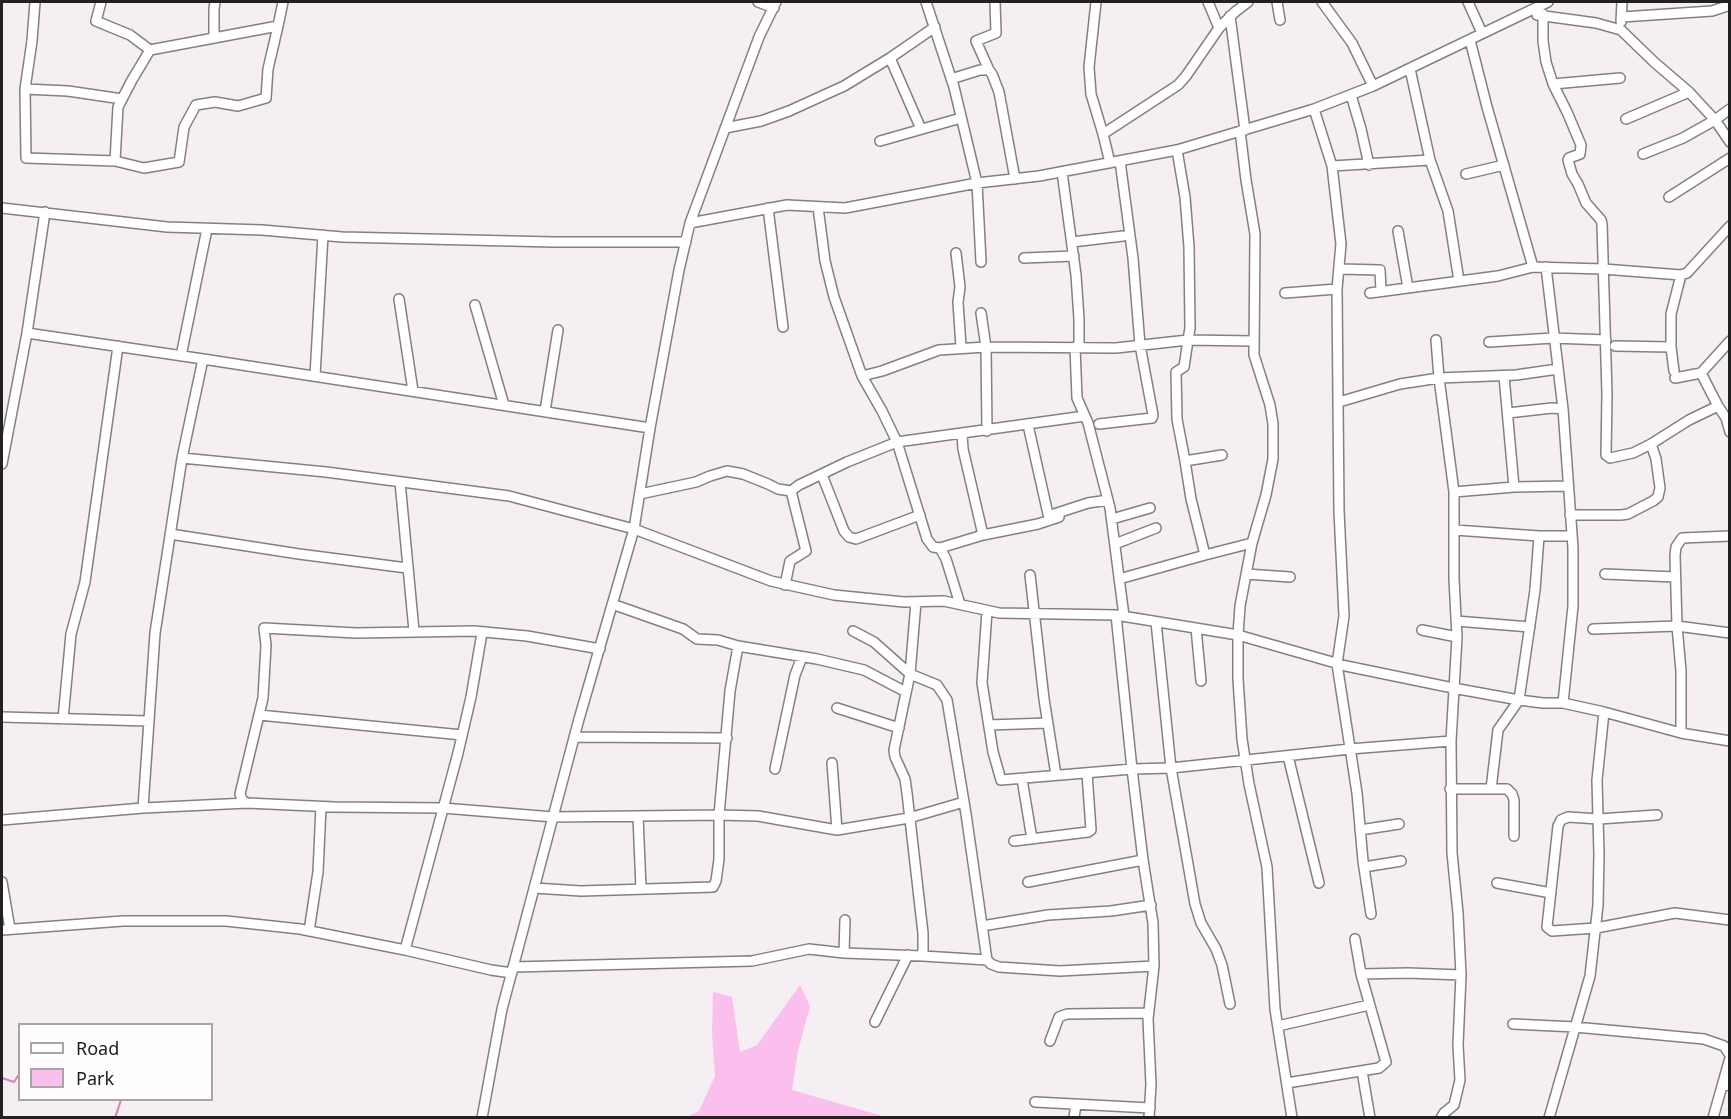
<!DOCTYPE html>
<html>
<head>
<meta charset="utf-8">
<style>
	body { margin:0 }
	#map { position:relative; width:1731px; height:1119px; overflow:hidden; background:#f5eef3; font-family:"Noto Sans",sans-serif }
	canvas { display:block }
	.frame { position:absolute; inset:0; border:3px solid #222021; pointer-events:none }
	.legend { position:absolute; left:18px; top:1023px; width:195px; height:78px; box-sizing:border-box; background:#fffdfe; border:2px solid #a7a5a6; margin:0; padding:8px 10px; list-style:none; font-size:18px; color:#222021 }
	.legend li { display:flex; align-items:center; gap:12px; height:30px }
	.legend b { width:30px; border:2px solid #a7a5a6 }
</style>
</head>
<body>
<div id="map">
<canvas width="1731" height="1119"></canvas>
<div class="frame"></div>
<ul class="legend">
<li><b style="height:8px;background:#fff"></b>Road</li>
<li><b style="height:16px;background:#fbbfed"></b>Park</li>
</ul>
</div>
<script>
const ctx = document.querySelector('canvas').getContext('2d');
ctx.lineJoin = 'round';
function paint(path, color) {
  ctx.fillStyle = color;
  ctx.fill(path, 'evenodd');
}
function shape(rows) {
  const path = new Path2D();
  for (const r of rows) {
    path.moveTo(r[0], r[1]);
    for (let i = 2; i < r.length; i += 2) path.lineTo(r[i], r[i + 1]);
  }
  return path;
}
function stroke(path, color, width, dash) {
  ctx.strokeStyle = color;
  ctx.lineWidth = width;
  ctx.lineCap = dash ? 'butt' : 'round';
  ctx.setLineDash(dash || []);
  ctx.stroke(path);
}
paint(shape([
	[800,985,810,1006,798,1051,792,1090,886,1117,687,1117,699,1111,715,1076,712,1033,713,992,732,997,740,1052,757,1045]
]), '#fbbfed');
stroke(shape([
	[2,1078,14,1082,20,1073],
	[115,1118,121,1100]
]), '#d381c2', 2);
const minor = shape([
	[35,2,32,41,25,89,26,158,115,161,118,107,132,80,150,50,278,26,283,2],
	[101,2,96,21,130,35,150,50],
	[758,2,774,8],
	[926,2,954,87,977,183,981,262],
	[1096,2,1089,67,1091,94,1103,134,1110,163],
	[1208,2,1219,28],
	[1277,2,1280,20],
	[1322,2,1352,43,1373,86],
	[1468,2,1482,33],
	[1543,14,1543,41,1546,62,1553,84,1567,112,1581,145,1580,154,1569,158,1568,160,1572,174,1578,184,1586,203,1601,220,1602,224,1607,394,1606,455,1610,458,1633,453,1651,444],
	[1537,15,1596,23,1621,30,1654,62,1689,92,1715,120,1730,142],
	[1230,16,1245,130],
	[1622,17,1712,11,1730,5],
	[1621,22,1622,2],
	[214,37,214,9,215,2],
	[1470,40,1487,107,1533,267],
	[890,58,921,129],
	[1410,69,1430,160,1448,211,1459,281],
	[989,70,976,41,996,33,995,2],
	[951,79,980,70,989,70,992,74,999,92,1015,179],
	[1553,84,1620,78],
	[25,89,68,91,122,99],
	[1351,95,1361,129,1369,165],
	[1314,109,1332,166,1341,244,1337,289,1339,511,1344,616,1337,664,1357,793,1363,861,1371,914],
	[1626,119,1689,92],
	[725,128,761,121,789,111,844,86,890,58,935,27],
	[1240,131,1246,180,1255,234,1254,355,1270,405,1273,424,1273,459,1266,495,1252,543,1240,606,1238,635,1238,679,1242,739,1249,784,1267,867,1275,1009,1292,1118],
	[1103,134,1178,85,1186,76,1219,28,1235,12,1248,2],
	[880,141,961,118],
	[1643,154,1683,138,1715,120,1730,109],
	[115,161,144,168,179,162,184,127,196,105,215,102,238,106,266,98,268,69,278,26],
	[1332,166,1430,160],
	[1062,172,1076,275,1079,319,1079,347],
	[1466,174,1504,165],
	[1669,197,1730,158],
	[818,207,825,261,834,297,862,376,882,411,897,442,927,539,933,547,940,548,946,559,960,604],
	[2,208,167,227,262,230,342,237,553,242,686,242],
	[768,208,783,327],
	[690,223,787,205,845,208,977,183,1039,176,1177,150,1314,109,1373,86,1548,2],
	[1398,231,1408,288],
	[1072,242,1123,236],
	[956,253,960,287,958,302,961,347],
	[1024,258,1074,256],
	[1546,267,1563,409,1573,548,1573,606,1563,703],
	[1340,269,1380,270,1381,291],
	[1285,293,1337,289],
	[1370,293,1498,276,1533,267,1603,269,1681,275,1687,273,1730,226],
	[399,299,413,391],
	[475,305,504,405],
	[981,313,986,347,987,431],
	[27,333,203,359,182,458,155,633,143,808],
	[1489,342,1553,338,1606,340],
	[1615,346,1671,347],
	[1075,347,1077,398,1088,423,1110,508,1124,616],
	[181,356,207,229],
	[203,359,650,428],
	[1674,371,1671,347,1671,314,1681,275],
	[1701,373,1718,406,1726,418,1730,432],
	[315,376,323,235],
	[862,376,882,371,939,350,986,347,1116,348,1188,340,1190,328,1189,247,1185,197,1177,150],
	[1504,376,1514,487],
	[1675,378,1701,373,1730,341],
	[1339,402,1400,384,1439,378,1516,375,1558,369],
	[545,411,558,330],
	[1508,413,1552,408,1563,409],
	[1099,424,1152,418,1153,415,1140,345,1133,258,1120,161],
	[1028,425,1048,514,1051,515,1088,503,1108,500],
	[962,434,963,449,983,535],
	[182,458,326,472,509,496,634,529,771,581,834,595,904,602,944,601,999,613,1116,615,1238,635,1346,666,1453,688,1519,700,1543,703,1563,703,1604,712,1681,733,1730,741],
	[1185,461,1177,419,1176,372,1184,367,1188,340,1254,341],
	[2,464,27,333,45,212],
	[822,475,844,531,849,537,856,539,920,515],
	[400,482,414,631],
	[1454,492,1514,487,1568,486],
	[640,494,696,482,710,476,727,471,743,474,768,484,778,489,791,491,799,485,847,462,897,442,1085,416],
	[1570,515,1621,515,1628,514,1653,501,1658,497,1660,488,1656,459,1651,444,1689,420,1718,406],
	[1112,519,1150,508],
	[1455,530,1539,536,1572,536],
	[170,534,299,554,407,568],
	[1115,544,1156,528],
	[940,548,983,535,1038,524,1059,517],
	[1205,555,1252,543],
	[1246,574,1290,577],
	[1605,574,1675,577],
	[1030,575,1044,699,1056,775],
	[1119,579,1205,555,1191,499,1185,461,1222,455],
	[785,585,790,561,806,551,791,491],
	[916,602,910,674,937,685,947,700,966,814,987,960,991,964,999,967,1060,971,1154,966],
	[612,604,683,629,697,639,718,640,738,646,817,659,864,670,906,692],
	[987,611,982,683,993,752,1001,780,1132,769,1171,768,1350,749,1451,741,1457,637,1454,579,1454,492,1439,378,1436,340],
	[1116,615,1132,769,1143,860,1153,923,1154,966,1148,1019,1151,1084,1149,1118],
	[1456,621,1530,627],
	[1156,622,1171,768,1195,904,1201,923,1216,949,1222,965,1230,1004],
	[1196,628,1201,681],
	[1593,629,1677,626,1675,556,1676,547,1682,538,1730,536],
	[1422,630,1457,637],
	[853,631,874,642,910,674,894,750,895,757,905,779,907,793,923,933,923,956],
	[600,649,527,636,474,631,356,633,264,628,266,645,263,698,240,794,242,800,247,803,334,807,443,808,553,817,719,815,758,816,837,830,909,818,964,802],
	[837,708,899,728],
	[259,715,462,735],
	[2,717,149,721],
	[63,719,71,634,85,582,118,346],
	[989,725,1048,723],
	[1681,733,1681,671,1677,626,1730,633],
	[574,737,727,738],
	[1288,756,1319,883],
	[832,763,837,830],
	[775,769,795,675,802,657],
	[1022,779,1032,839],
	[1450,789,1507,789,1512,794,1514,800,1514,836],
	[1491,789,1498,730,1519,700,1535,590,1539,536],
	[1657,815,1599,819,1568,817,1561,820,1558,826,1547,927,1552,931,1596,928,1675,913,1730,920],
	[638,816,641,889],
	[2,820,143,808,247,803],
	[1360,830,1399,824],
	[1014,841,1088,832,1091,830,1087,773],
	[1364,867,1401,861],
	[2,882,10,929],
	[1028,882,1143,860],
	[1497,883,1551,893],
	[534,888,581,891,713,887,716,881,719,859,719,815,730,691,738,646],
	[982,926,1048,915,1111,911,1151,905],
	[2,930,123,921,226,921,300,929,405,950,491,970,512,973],
	[309,931,318,872,321,807],
	[405,950,458,753,471,697,482,633],
	[844,953,845,920],
	[513,967,752,961,809,949,844,953,923,956,987,960],
	[1361,974,1408,973,1461,975],
	[875,1022,908,955],
	[1513,1024,1575,1027,1704,1039,1724,1046,1730,1055],
	[1278,1026,1369,1005],
	[1050,1041,1059,1017,1067,1014,1148,1013],
	[1730,1058,1722,1086,1730,1085],
	[1362,1071,1370,1118],
	[1287,1083,1379,1068,1386,1062,1361,974,1355,939],
	[1035,1102,1150,1108],
	[482,1118,502,1009,579,719,634,529,650,428,679,270,690,223,759,37,776,2],
	[1074,1118,1076,1104],
	[1441,1118,1444,1113,1454,1105,1460,1080,1458,1045,1461,975,1458,913,1452,853,1451,741],
	[1549,1118,1590,976,1598,905,1599,854,1597,780,1604,712],
	[1713,1118,1722,1086]
]);
stroke(minor, '#857f84', 12);
stroke(minor, '#fff', 9);
</script>
</body>
</html>
